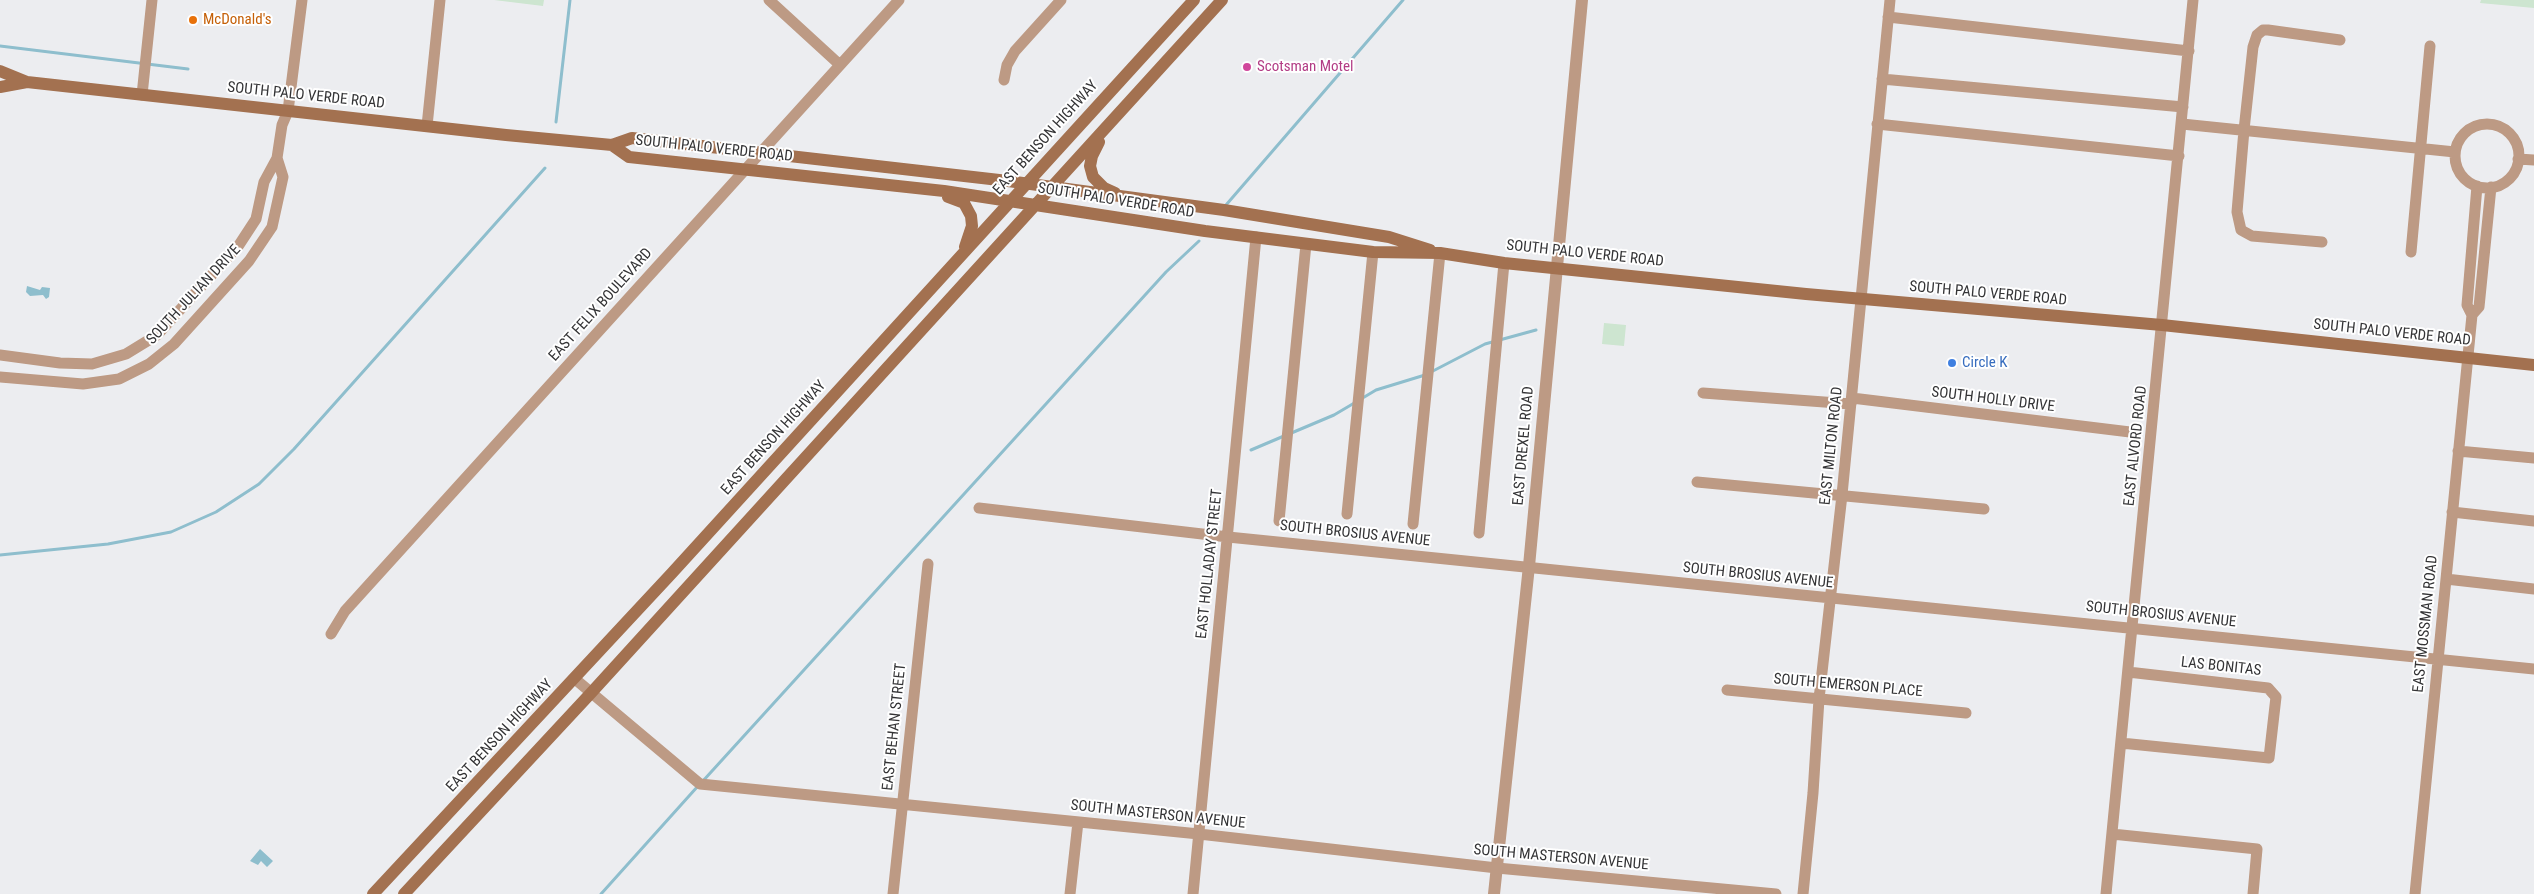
<!DOCTYPE html>
<html>
<head>
<meta charset="utf-8">
<style>
	body { margin:0 }
	canvas { display:block; background:#ecedf0 }
</style>
</head>
<body>
<canvas width="2534" height="894"></canvas>
<script>
const ctx = document.querySelector('canvas').getContext('2d');
ctx.lineJoin = 'round';
function paint(path, color) {
  ctx.fillStyle = color;
  ctx.fill(path, 'evenodd');
}
function shape(rows) {
  const path = new Path2D();
  for (const r of rows) {
    if (r.length === 3) {
      path.moveTo(r[0] + r[2], r[1]);
      path.arc(r[0], r[1], r[2], 0, 2 * Math.PI);
      continue;
    }
    path.moveTo(r[0], r[1]);
    for (let i = 2; i < r.length; i += 2) path.lineTo(r[i], r[i + 1]);
  }
  return path;
}
function stroke(path, color, width, dash) {
  ctx.strokeStyle = color;
  ctx.lineWidth = width;
  ctx.lineCap = dash ? 'butt' : 'round';
  ctx.setLineDash(dash || []);
  ctx.stroke(path);
}
function write(font, color, halo, rows, align = 'center') {
  ctx.font = font + ' "Roboto Condensed",sans-serif';
  ctx.lineWidth = 4;
  ctx.setLineDash([]);
  ctx.textBaseline = 'middle';
  ctx.strokeStyle = halo;
  ctx.fillStyle = color;
  for (const [text, x, y, turn = 0] of rows) {
    ctx.save();
    ctx.translate(x, y);
    ctx.rotate((+turn || 0) * Math.PI / 180);
    ctx.textAlign = isNaN(turn) ? turn : align;
    if (halo) ctx.strokeText(text, 0, 0);
    ctx.fillText(text, 0, 0);
    ctx.restore();
  }
}
paint(shape([
	[494,0,544,0,543,6],
	[2481,0,2534,0,2534,8,2480,3],
	[1604,323,1626,325,1624,346,1602,344]
]), '#cde5d0');
paint(shape([
	[27,286,40,290,42,287,50,288,49,297,46,299,43,295,30,296,26,292],
	[260,849,273,861,267,867,261,861,258,865,250,861]
]), '#8ebecd');
stroke(shape([
	[0,46,188,69],
	[556,122,570,0],
	[1226,205,1403,0],
	[1431,372,1485,344,1536,330],
	[1361,399,1376,390,1425,375],
	[1289,434,1334,415,1356,402],
	[1251,450,1284,436],
	[0,555,108,544,171,532,216,512,259,484,294,449,545,168],
	[702,782,1166,272,1199,241],
	[601,894,698,786]
]), '#8ebecd', 3);
stroke(shape([
	[769,0,840,65],
	[1888,17,2189,51],
	[1882,79,2183,107],
	[1004,80,1007,65,1015,51,1061,0],
	[142,95,152,0],
	[1877,124,2179,156],
	[2182,124,2455,152],
	[2487,156,32],
	[427,126,440,0],
	[277,158,282,125,288,111,302,0],
	[2518,159,2534,160],
	[2322,242,2252,236,2241,230,2237,212,2244,130,2253,47,2257,35,2263,30,2268,30,2340,40],
	[2411,252,2430,46],
	[2472,315,2479,307,2491,187],
	[0,355,60,363,92,364,126,354,157,335,239,245,256,219,264,182,277,158,283,177,272,227,249,261,174,344,149,364,119,379,83,384,0,377],
	[1703,393,1851,404],
	[1852,398,2130,432],
	[2458,451,2534,458],
	[1697,482,1984,509],
	[979,508,1228,537,2534,669],
	[2452,512,2534,521],
	[1347,514,1373,252],
	[1279,521,1306,244],
	[1413,524,1440,253],
	[1479,533,1504,263],
	[2446,579,2534,589],
	[331,634,345,611,899,0],
	[575,679,700,784,1199,834,1497,868,1776,894],
	[1727,690,1966,713],
	[2121,743,2269,758,2276,697,2268,688,2128,672],
	[2112,834,2257,849,2253,894],
	[893,894,928,564],
	[1070,894,1078,822],
	[1193,894,1256,237],
	[1803,894,1813,793,1819,699,1842,495,1890,0],
	[2106,894,2193,0],
	[2415,894,2472,315,2467,305,2477,186]
]), '#bd9a84', 11);
stroke(shape([
	[1494,894,1529,566,1582,0]
]), '#bd9a84', 12);
stroke(shape([
	[0,71,27,82,506,135,612,145,632,138,1008,181,1224,210,1389,237,1430,250],
	[0,87,27,82],
	[1099,142,1092,156,1090,166,1093,177,1104,188,1115,193],
	[612,145,629,157,944,191,1205,231,1373,252,1440,253,1504,263,1806,294,2162,325,2534,365],
	[948,197,964,203,971,216,972,226,965,247],
	[373,894,672,573,1194,0],
	[404,894,591,693,1222,0]
]), '#a37150', 12);
for (const [x, y, r, color] of [
	[193,20,5,"#e8710a"],
	[1247,67,5,"#d1479c"],
	[1952,363,5,"#3f7fe0"]
]) {
  const dot = new Path2D();
  dot.arc(x, y, r, 0, 2 * Math.PI);
  ctx.fillStyle = color;
  ctx.fill(dot);
  stroke(dot, '#fff', 2);
}
write('15px', '#c56008', '#fff', [
	["McDonald's",203,20]
], 'left');
write('15px', '#b23c85', '#fff', [
	["Scotsman Motel",1257,67]
], 'left');
write('15px', '#343436', '#fff', [
	["SOUTH PALO VERDE ROAD",306,96,6],
	["EAST BENSON HIGHWAY",1046,138,-48],
	["SOUTH PALO VERDE ROAD",714,149,6],
	["SOUTH PALO VERDE ROAD",1116,201,9],
	["SOUTH PALO VERDE ROAD",1585,254,6],
	["SOUTH PALO VERDE ROAD",1988,294,5],
	["SOUTH JULIAN DRIVE",194,295,-47],
	["EAST FELIX BOULEVARD",601,305,-48],
	["SOUTH PALO VERDE ROAD",2392,333,6],
	["SOUTH HOLLY DRIVE",1993,400,7],
	["EAST BENSON HIGHWAY",774,438,-48],
	["EAST DREXEL ROAD",1524,446,-85],
	["EAST MILTON ROAD",1832,446,-84],
	["EAST ALVORD ROAD",2136,446,-84],
	["SOUTH BROSIUS AVENUE",1355,534,6],
	["EAST HOLLADAY STREET",1210,564,-84],
	["SOUTH BROSIUS AVENUE",1758,576,6],
	["SOUTH BROSIUS AVENUE",2161,615,6],
	["EAST MOSSMAN ROAD",2426,624,-84],
	["LAS BONITAS",2221,667,6],
	["SOUTH EMERSON PLACE",1848,686,5],
	["EAST BEHAN STREET",895,727,-84],
	["EAST BENSON HIGHWAY",500,736,-47],
	["SOUTH MASTERSON AVENUE",1158,815,6],
	["SOUTH MASTERSON AVENUE",1561,858,5]
]);
write('15px', '#366cbe', '#fff', [
	["Circle K",1962,363]
], 'left');
</script>
</body>
</html>
